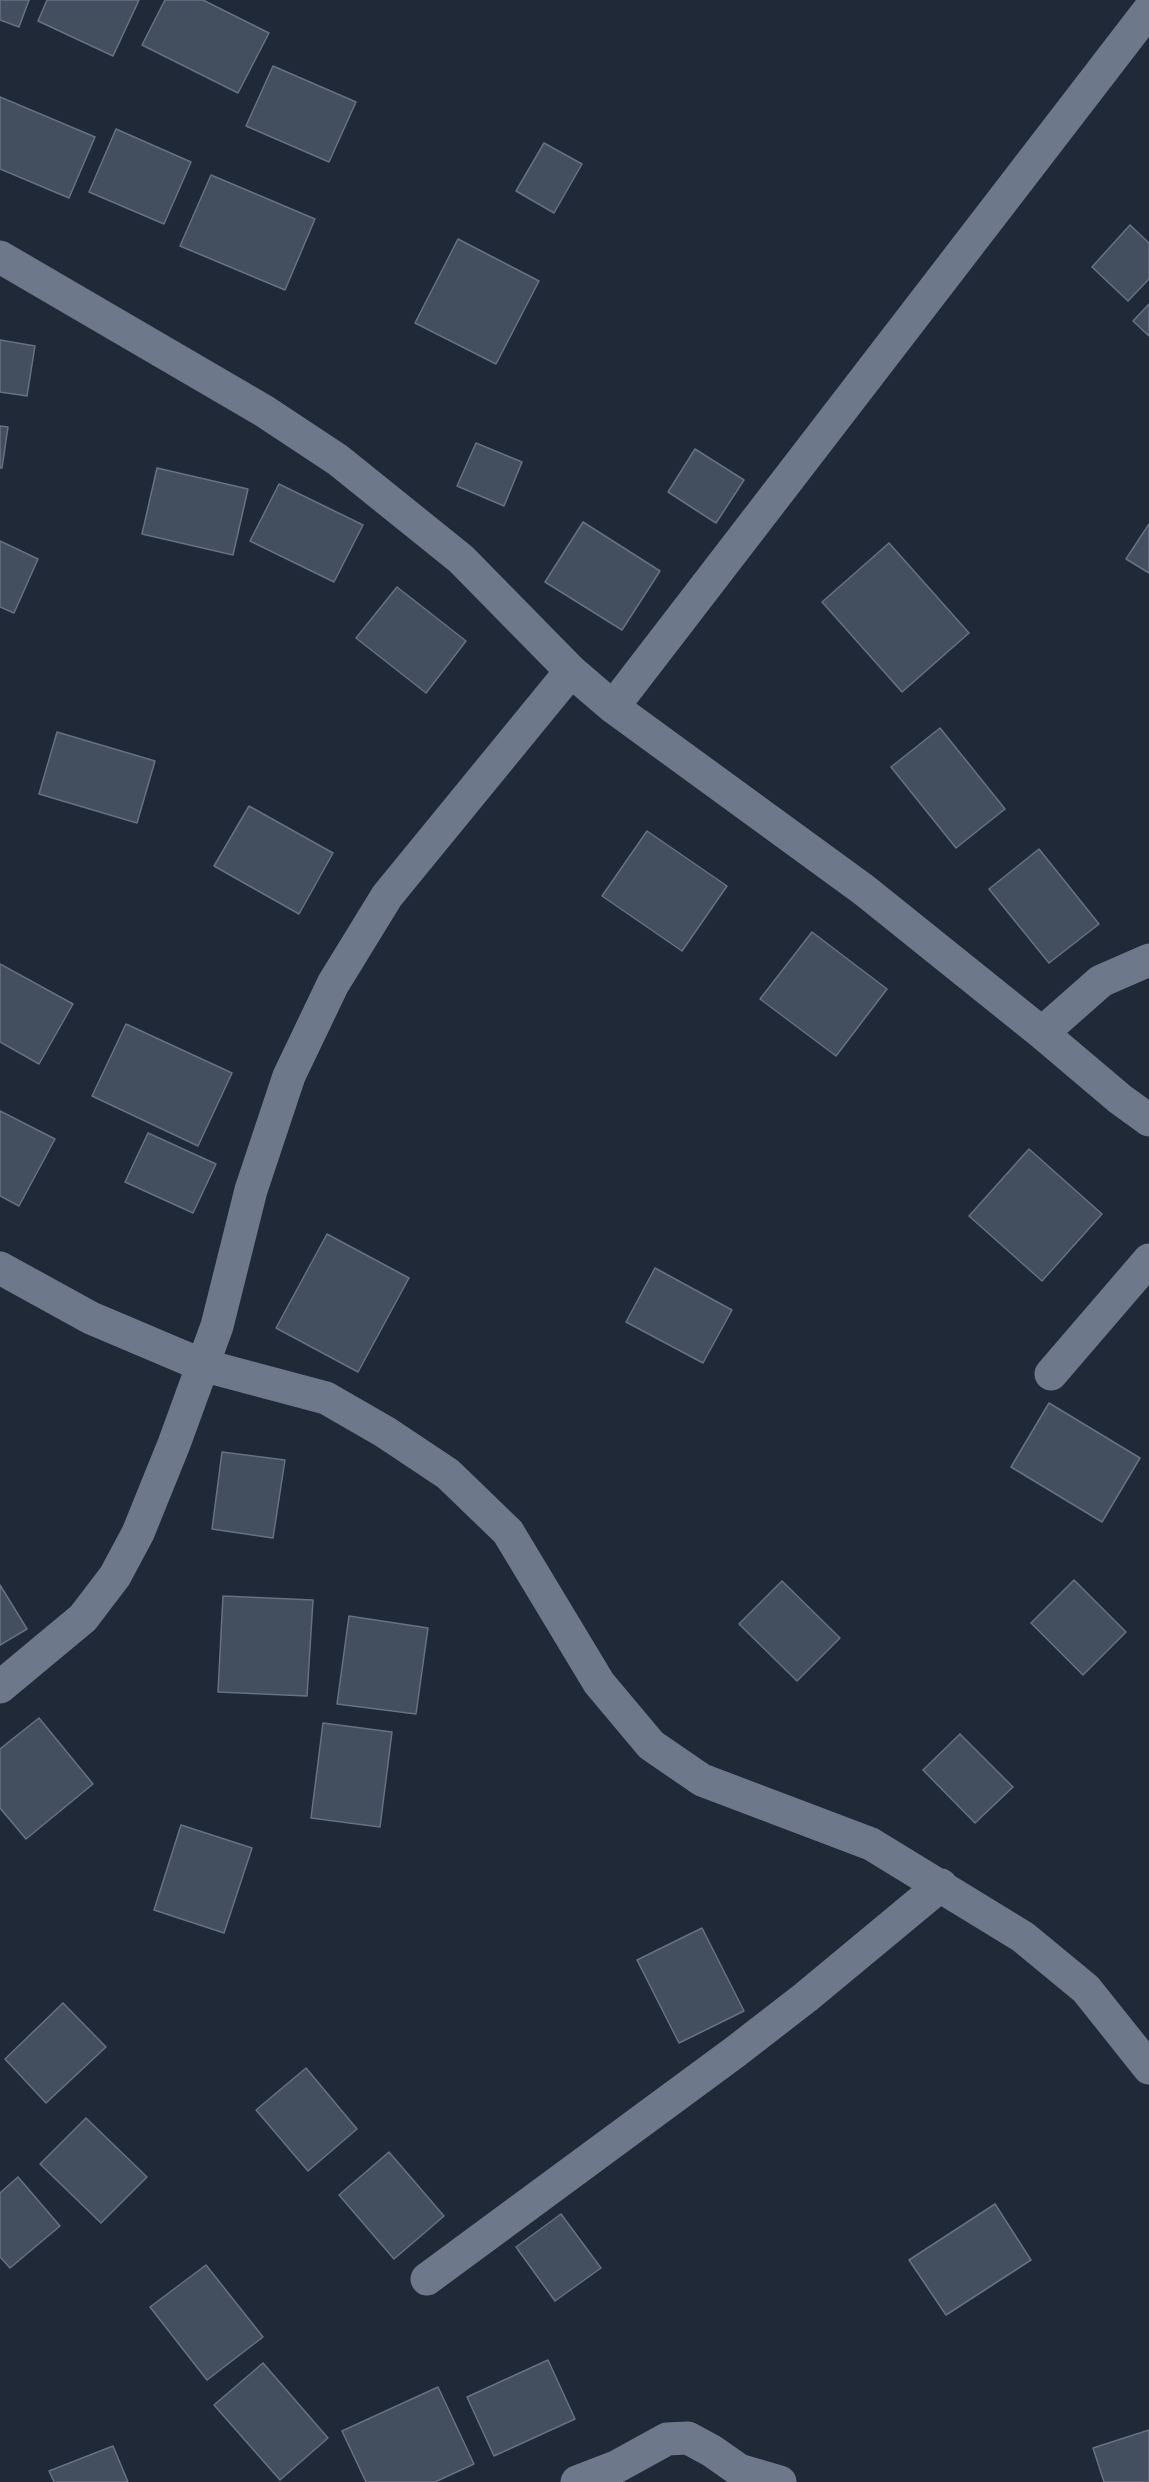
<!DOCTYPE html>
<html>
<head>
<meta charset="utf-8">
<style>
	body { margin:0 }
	canvas { display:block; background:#1f2937 }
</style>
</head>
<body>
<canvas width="1149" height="2482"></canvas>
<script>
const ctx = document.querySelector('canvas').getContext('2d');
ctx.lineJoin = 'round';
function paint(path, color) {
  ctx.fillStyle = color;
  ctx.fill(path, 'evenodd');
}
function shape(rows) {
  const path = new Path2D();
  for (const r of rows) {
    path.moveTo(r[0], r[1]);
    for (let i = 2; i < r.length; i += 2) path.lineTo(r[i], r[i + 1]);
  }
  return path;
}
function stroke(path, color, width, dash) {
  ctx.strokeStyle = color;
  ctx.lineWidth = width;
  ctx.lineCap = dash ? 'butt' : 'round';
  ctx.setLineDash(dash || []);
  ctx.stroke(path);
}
const building = shape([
	[0,0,29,0,19,27,0,20,0,0],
	[47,0,139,0,113,56,38,21,47,0],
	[165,0,203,0,269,33,238,93,142,45,165,0],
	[273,66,356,102,329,162,246,126,273,66],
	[0,97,95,137,69,198,0,169,0,97],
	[116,129,191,162,164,224,89,192,116,129],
	[544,143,582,164,554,213,516,191,544,143],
	[211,175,315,219,285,290,180,246,211,175],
	[1130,225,1149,243,1149,279,1128,301,1092,267,1130,225],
	[458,239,539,281,496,364,415,323,458,239],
	[1149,304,1149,336,1133,321,1149,304],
	[0,340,35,346,27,396,0,392,0,340],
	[0,426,8,427,2,468,0,468,0,426],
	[476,443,522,462,504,506,457,486,476,443],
	[695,449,744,480,716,523,668,492,695,449],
	[157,468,248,489,233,555,142,534,157,468],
	[279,484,363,525,334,582,250,541,279,484],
	[583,522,660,571,622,630,545,582,583,522],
	[1149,524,1149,573,1126,559,1149,524],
	[0,541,38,559,14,613,0,607,0,541],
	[889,543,969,633,902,692,822,602,889,543],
	[397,587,466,641,426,693,356,638,397,587],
	[940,728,1005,809,956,848,891,767,940,728],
	[57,732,155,761,137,823,39,794,57,732],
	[249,806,333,853,299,914,214,866,249,806],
	[647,831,727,886,682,951,602,896,647,831],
	[1039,849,1099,924,1049,963,989,889,1039,849],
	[812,932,887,989,836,1056,760,999,812,932],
	[0,964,73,1004,39,1064,0,1042,0,964],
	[126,1024,232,1073,198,1146,92,1096,126,1024],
	[0,1111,55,1139,19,1206,0,1196,0,1111],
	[148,1133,216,1164,193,1213,125,1182,148,1133],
	[1029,1149,1102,1214,1042,1281,969,1216,1029,1149],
	[327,1234,409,1278,358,1372,276,1328,327,1234],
	[655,1268,732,1310,703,1363,626,1322,655,1268],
	[1049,1403,1140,1458,1102,1522,1011,1467,1049,1403],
	[222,1452,285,1460,273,1538,212,1529,222,1452],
	[1074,1580,1126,1632,1083,1675,1031,1623,1074,1580],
	[782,1581,840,1638,797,1681,739,1624,782,1581],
	[0,1585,27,1629,0,1645,0,1585],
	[223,1596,313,1600,307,1696,218,1692,223,1596],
	[349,1616,428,1628,416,1714,337,1704,349,1616],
	[39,1718,93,1784,26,1839,0,1808,0,1749,39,1718],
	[323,1723,392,1732,380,1827,311,1818,323,1723],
	[960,1734,1013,1787,975,1823,923,1770,960,1734],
	[181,1825,252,1848,224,1933,154,1910,181,1825],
	[702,1928,744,2011,679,2043,637,1960,702,1928],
	[63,2003,106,2047,46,2103,5,2059,63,2003],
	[306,2068,357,2129,308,2171,256,2110,306,2068],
	[86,2118,147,2177,101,2223,40,2164,86,2118],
	[389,2152,444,2216,394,2259,339,2195,389,2152],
	[18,2177,60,2226,10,2268,0,2257,0,2193,18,2177],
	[995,2204,1031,2260,946,2315,909,2260,995,2204],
	[561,2214,601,2268,555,2301,516,2247,561,2214],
	[206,2265,263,2337,207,2380,150,2307,206,2265],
	[548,2360,575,2419,494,2456,467,2397,548,2360],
	[263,2363,328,2438,280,2480,214,2405,263,2363],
	[438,2387,474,2464,435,2482,366,2482,342,2431,438,2387],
	[1149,2430,1149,2482,1104,2482,1093,2448,1149,2430],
	[113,2446,128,2482,54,2482,49,2471,113,2446]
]);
paint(building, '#434e5e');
stroke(building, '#667283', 1.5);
stroke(shape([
	[0,257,264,411,338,460,461,559,571,671,613,707,864,890,1042,1033,1101,981,1149,960],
	[613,707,1149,10],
	[1042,1033,1120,1099,1149,1120],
	[0,1268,91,1318,202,1365,326,1398,385,1432,448,1474,508,1532,599,1683,651,1745,702,1780,871,1844,1023,1937,1086,1989,1149,2068],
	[1051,1374,1149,1260],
	[0,1687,83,1618,115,1576,138,1533,174,1444,217,1326,251,1190,289,1076,333,984,387,896,571,671],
	[427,2279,735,2052,806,1997,941,1885],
	[577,2482,616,2467,667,2439,688,2438,712,2451,739,2470,780,2482]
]), '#6d788a', 33);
</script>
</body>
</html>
